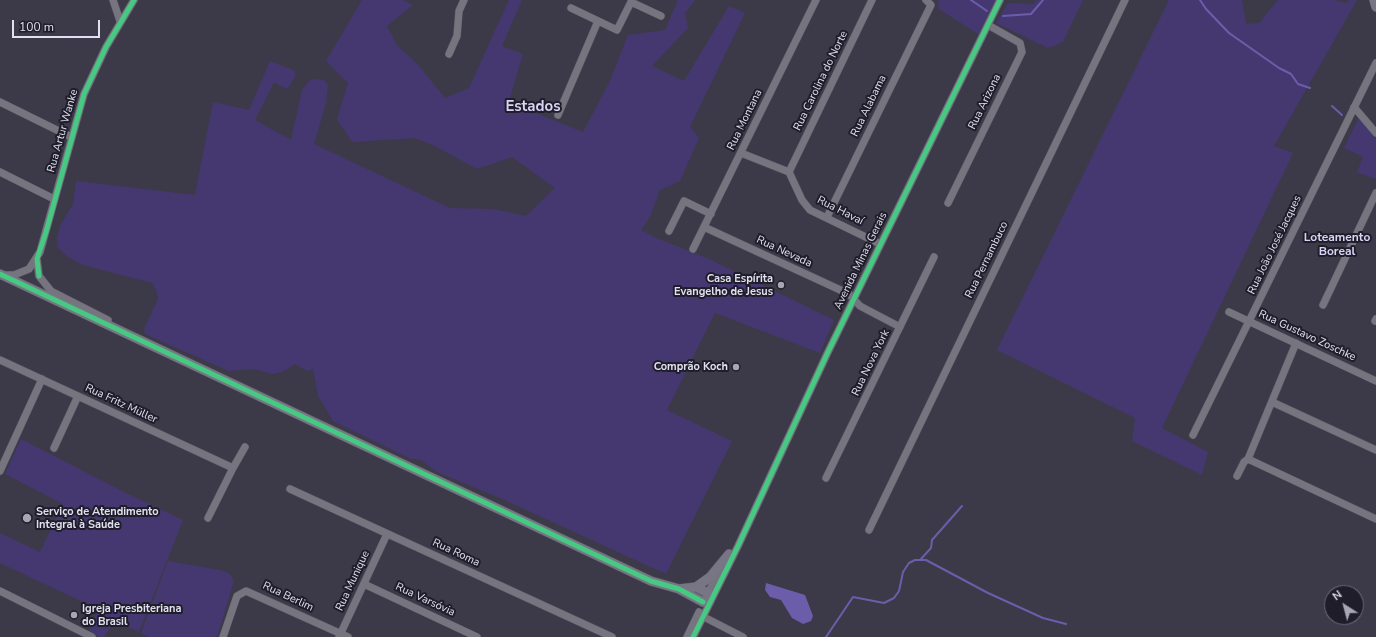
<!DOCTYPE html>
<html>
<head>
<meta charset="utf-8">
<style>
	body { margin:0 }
	#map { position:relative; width:1376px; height:637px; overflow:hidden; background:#3c3a48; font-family:"Nunito Sans",sans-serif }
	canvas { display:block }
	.north { position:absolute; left:1324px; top:585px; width:40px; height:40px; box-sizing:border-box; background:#1f1d29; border:1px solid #6d6b79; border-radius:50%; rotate:324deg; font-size:11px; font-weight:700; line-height:16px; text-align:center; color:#e1e0f0 }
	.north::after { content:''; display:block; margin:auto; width:14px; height:18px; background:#a7a6b5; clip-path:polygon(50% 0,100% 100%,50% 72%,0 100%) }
	.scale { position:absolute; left:12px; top:20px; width:88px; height:18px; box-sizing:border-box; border:2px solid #e1e0f0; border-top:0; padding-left:5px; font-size:12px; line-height:14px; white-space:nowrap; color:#e1e0f0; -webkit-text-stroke:3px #1f1d29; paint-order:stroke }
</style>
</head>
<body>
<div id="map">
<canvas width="1376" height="637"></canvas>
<div class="north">N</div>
<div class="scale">100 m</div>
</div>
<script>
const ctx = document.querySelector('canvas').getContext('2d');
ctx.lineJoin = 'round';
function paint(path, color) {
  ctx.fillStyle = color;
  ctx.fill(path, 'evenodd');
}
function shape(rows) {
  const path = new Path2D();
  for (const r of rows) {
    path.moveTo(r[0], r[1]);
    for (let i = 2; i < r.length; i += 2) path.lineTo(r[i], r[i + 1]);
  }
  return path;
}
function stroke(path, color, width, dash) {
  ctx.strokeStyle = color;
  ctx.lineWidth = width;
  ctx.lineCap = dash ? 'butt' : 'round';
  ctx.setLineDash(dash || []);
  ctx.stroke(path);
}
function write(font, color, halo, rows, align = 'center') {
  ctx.font = font + ' "Nunito Sans",sans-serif';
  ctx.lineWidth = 4;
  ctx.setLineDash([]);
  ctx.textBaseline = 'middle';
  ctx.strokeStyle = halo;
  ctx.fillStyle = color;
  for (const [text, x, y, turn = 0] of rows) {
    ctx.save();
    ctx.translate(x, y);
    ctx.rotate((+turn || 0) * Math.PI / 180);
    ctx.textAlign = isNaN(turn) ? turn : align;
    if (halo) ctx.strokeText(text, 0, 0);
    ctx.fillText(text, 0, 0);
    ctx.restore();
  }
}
paint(shape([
	[362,0,403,0,413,5,387,26,397,45,420,67,445,98,469,88,509,0,522,0,502,46,523,54,508,104,528,110,583,132,609,83,628,35,665,30,678,0,695,0,685,13,688,28,652,66,684,81,729,6,745,13,690,127,699,138,680,181,660,190,650,217,641,230,659,239,709,259,834,320,820,353,715,313,667,410,732,441,666,574,500,498,437,472,421,460,409,458,333,421,318,396,313,369,307,371,295,364,282,372,272,374,254,369,229,371,145,334,144,329,158,299,157,292,152,283,83,265,68,257,58,248,57,238,60,226,73,204,76,181,195,195,213,102,249,110,270,61,295,71,295,77,287,89,274,82,255,120,291,140,302,90,311,79,324,80,328,85,326,103,314,144,450,208,493,209,526,216,555,188,512,157,477,169,435,146,415,138,352,142,337,119,348,83,326,61],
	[938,0,996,0,978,34,939,9],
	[1036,0,1083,0,1063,42,1048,48,996,23,1008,3,1034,4],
	[1169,0,1242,0,1246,24,1259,23,1278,0,1335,0,1345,3,1351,0,1357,0,1274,146,1293,153,1162,428,1208,452,1202,475,1132,441,1135,418,997,350],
	[1359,118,1376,139,1376,179,1357,172,1363,157,1344,148],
	[21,439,124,492,183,520,139,632,115,621,104,637,100,637,89,631,98,609,0,563,0,533,40,552,63,504,5,474],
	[168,561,220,570,229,573,234,581,217,637,149,637,141,633]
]), '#453871');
paint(shape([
	[766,583,805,595,813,616,811,621,803,624,792,618,781,600,770,597,765,590]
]), '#6c5dab');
stroke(shape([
	[971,0,987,11],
	[1200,0,1206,9,1229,33,1279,68,1291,74,1298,84,1310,88],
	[1003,16,1031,14,1043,0],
	[1332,106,1342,115],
	[921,559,931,548,932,540,962,506],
	[826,637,853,597,884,603,894,598,899,591,903,572,909,563,915,560,926,560,988,593,1043,618,1066,624]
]), '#6c5dab', 2);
const minor = shape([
	[113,0,120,21],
	[631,2,661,16],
	[571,8,617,30,632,0],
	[449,54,457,36,459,11,464,0],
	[0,102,71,137],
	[1354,107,1376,133],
	[558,115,598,21],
	[741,153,789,172,802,200,810,210,880,244],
	[0,172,54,199],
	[789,172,872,0],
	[948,203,1022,52,1020,43,988,25],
	[827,217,931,5,926,0],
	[704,227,849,294,860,306,900,327],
	[669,231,684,201,711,214],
	[693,249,816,0],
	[37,260,39,276,51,291,108,320],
	[4,275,14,275,29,269,40,252,84,94,106,47,134,0],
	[1323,305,1376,193],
	[1229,312,1376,381],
	[1375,321,1376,319],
	[0,360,233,468],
	[1272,402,1376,450],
	[1193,435,1376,63],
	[54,448,78,396],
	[1248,459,1376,519],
	[1248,459,1296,343],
	[0,471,42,379],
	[1237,476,1244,462,1248,459],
	[826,478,934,257],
	[290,489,612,637],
	[208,518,233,468,245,447],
	[869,530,1125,0],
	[364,584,477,637],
	[0,591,92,637],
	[706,597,720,569],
	[702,616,743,637],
	[223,637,237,596,246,591,348,637],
	[339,637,387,534],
	[687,637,699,612],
	[693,637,738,546,827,354,1000,0]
]);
const major = shape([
	[1374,0,1376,7],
	[0,274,651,581,679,589,703,602,709,602],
	[696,587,708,593,711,597],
	[679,589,696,587,710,577,729,554]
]);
stroke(minor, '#5a5864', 8);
stroke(major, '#5a5864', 10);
stroke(minor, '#76757f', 7);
stroke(major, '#787684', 9);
stroke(shape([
	[0,274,651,581,679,589,703,602],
	[39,276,37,259,46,232,84,94,106,47,134,0],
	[693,637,738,546,827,354,1000,0]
]), '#46c982', 5);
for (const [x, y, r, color] of [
	[781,285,4,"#a7a6b5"],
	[736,367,4,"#a7a6b5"],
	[27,518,5,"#a7a6b5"],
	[74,615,4,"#a7a6b5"]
]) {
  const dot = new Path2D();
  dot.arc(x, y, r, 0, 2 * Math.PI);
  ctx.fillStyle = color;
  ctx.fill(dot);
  stroke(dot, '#1f1d29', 1.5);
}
write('11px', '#e1e0f0', '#1f1d29', [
	["Rua Carolina do Norte",821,81,-64],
	["Rua Arizona",985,102,-64],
	["Rua Alabama",869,106,-64],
	["Rua Montana",745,120,-64],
	["Rua Artur Wanke",63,131,-74],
	["Rua Havaí",840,211,27],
	["Rua João José Jacques",1275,245,-64],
	["Rua Nevada",784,252,25],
	["Rua Pernambuco",987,260,-64],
	["Avenida Minas Gerais",861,261,-64],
	["Rua Gustavo Zoschke",1307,336,25],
	["Rua Nova York",871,363,-64],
	["Rua Fritz Müller",121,404,25],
	["Rua Roma",456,553,25],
	["Rua Munique",353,581,-65],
	["Rua Berlim",288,597,25],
	["Rua Varsóvia",425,600,25]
]);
write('bold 11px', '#e1e0f0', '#1f1d29', [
	["Casa Espírita",773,279],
	["Evangelho de Jesus",773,292],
	["Comprão Koch",728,367],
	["Serviço de Atendimento",36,512,"left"],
	["Integral à Saúde",36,525,"left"],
	["Igreja Presbiteriana",82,609,"left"],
	["do Brasil",82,622,"left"]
], 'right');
write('bold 12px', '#d8d4f5', '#1f1d29', [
	["Loteamento",1337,238],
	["Boreal",1337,252]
]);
write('bold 15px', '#d8d4f5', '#1f1d29', [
	["Estados",533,107]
]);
</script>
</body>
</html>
